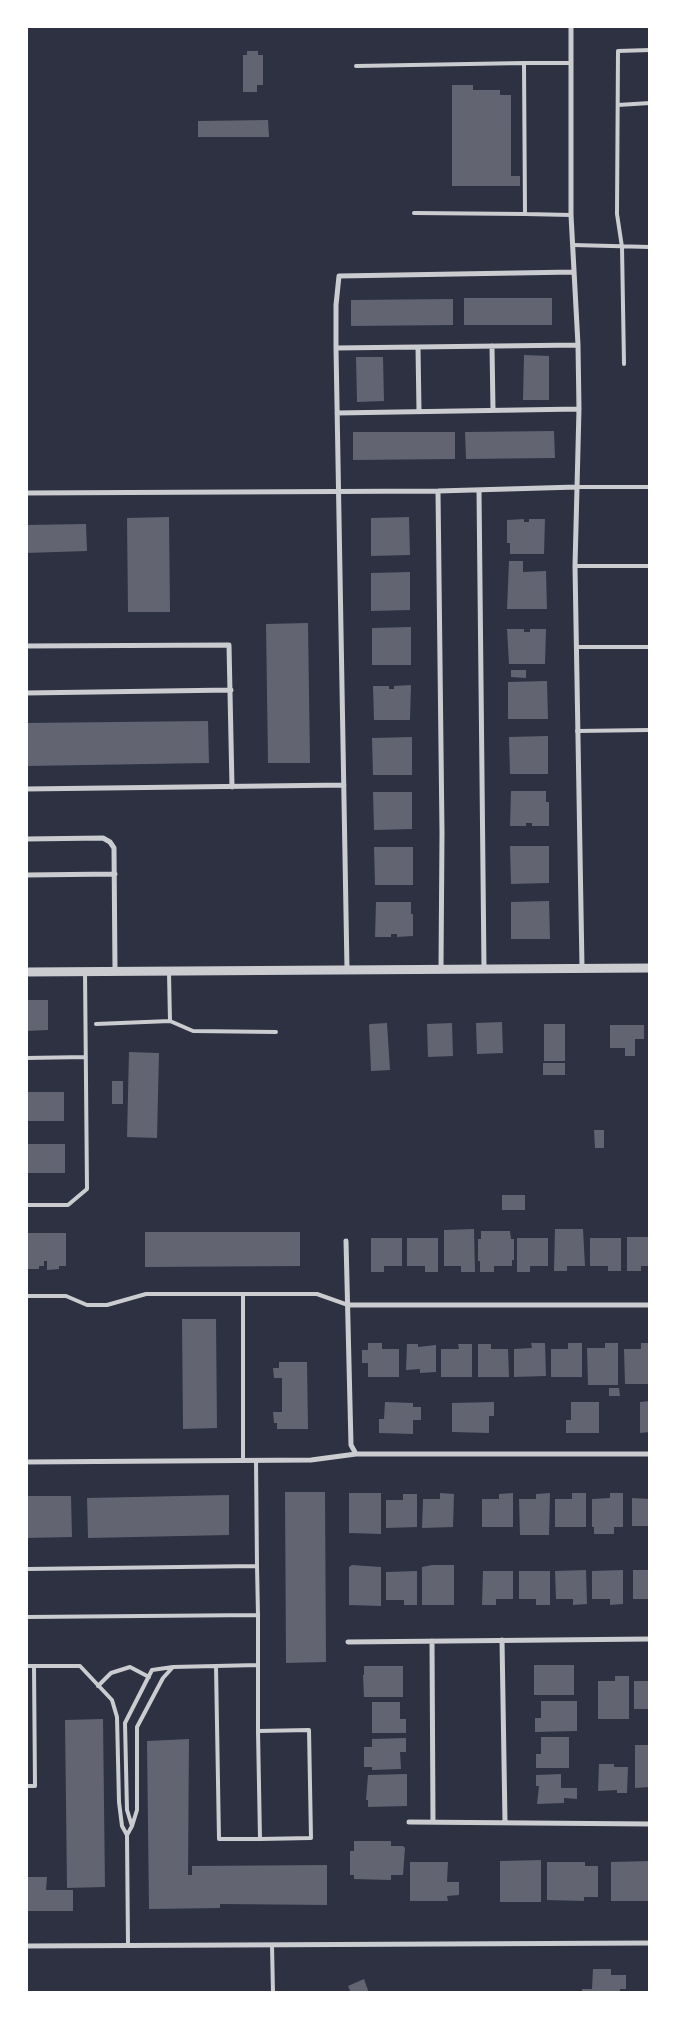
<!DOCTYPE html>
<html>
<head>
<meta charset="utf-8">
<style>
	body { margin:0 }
	#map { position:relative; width:676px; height:2019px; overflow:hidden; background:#2d3142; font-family:Montserrat,sans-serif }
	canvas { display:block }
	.frame { position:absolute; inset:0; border:28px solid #fff; pointer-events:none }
</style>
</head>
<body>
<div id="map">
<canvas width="676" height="2019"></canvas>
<div class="frame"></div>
</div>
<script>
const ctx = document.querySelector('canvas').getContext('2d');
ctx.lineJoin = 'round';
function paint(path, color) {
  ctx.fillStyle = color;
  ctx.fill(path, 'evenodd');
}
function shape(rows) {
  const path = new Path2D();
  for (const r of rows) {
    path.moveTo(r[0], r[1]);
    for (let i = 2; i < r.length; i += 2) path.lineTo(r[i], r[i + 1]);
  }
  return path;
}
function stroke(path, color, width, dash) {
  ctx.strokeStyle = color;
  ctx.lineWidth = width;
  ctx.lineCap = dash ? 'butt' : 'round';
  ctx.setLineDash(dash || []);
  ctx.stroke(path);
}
paint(shape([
	[247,51,258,51,258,55,263,55,263,85,257,85,257,92,243,92,243,55,247,55],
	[452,85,473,85,473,90,500,90,500,95,511,95,511,176,520,176,520,186,452,186],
	[268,120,269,137,198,137,198,121],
	[464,298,552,298,552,325,464,325],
	[453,299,453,325,351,326,351,300],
	[524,355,549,356,549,400,523,400],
	[356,357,383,357,384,401,357,402],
	[554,431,555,458,466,459,465,432],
	[353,432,455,432,455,459,353,460],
	[169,517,170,612,128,612,127,518],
	[409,517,410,555,371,556,371,518],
	[524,519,524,522,529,522,529,519,545,519,544,554,510,554,510,543,507,543,507,520],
	[86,524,87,551,26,553,26,525],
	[509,561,523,561,523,572,546,571,547,609,507,609],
	[410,572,410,610,371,611,371,573],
	[308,623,310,763,268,763,266,624],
	[411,627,411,665,372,665,372,628],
	[507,629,524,629,524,632,530,632,530,629,546,629,545,664,509,664],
	[511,670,526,670,526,678,511,677],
	[547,681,548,719,508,719,508,682],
	[411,685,410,720,374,720,373,686,389,686,389,689,394,689,394,686],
	[208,721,209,763,26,766,26,723],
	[548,736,548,774,510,774,509,737],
	[412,737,412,775,373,775,372,738],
	[511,791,546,791,546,802,549,802,549,826,532,826,532,823,526,823,526,826,510,826],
	[373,792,412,792,412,829,374,830],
	[510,846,549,846,549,883,511,884],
	[374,847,413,847,413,885,375,885],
	[549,901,550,939,511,939,511,902],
	[376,902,411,902,411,914,413,914,413,936,397,937,397,934,391,934,391,937,375,937],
	[26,1000,48,1000,48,1030,26,1031],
	[502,1022,503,1053,477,1054,476,1023],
	[387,1023,390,1070,371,1071,369,1025,370,1024],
	[452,1023,453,1056,428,1057,427,1024],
	[544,1024,565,1024,565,1061,544,1061],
	[610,1025,644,1025,644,1039,635,1039,635,1056,625,1056,625,1048,610,1048],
	[129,1052,159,1053,157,1138,127,1137],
	[543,1063,565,1063,565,1075,543,1075],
	[112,1081,123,1081,123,1104,112,1104],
	[26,1092,64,1092,64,1121,26,1121],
	[594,1130,604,1130,604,1148,595,1148],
	[26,1144,65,1144,65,1173,26,1173],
	[502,1195,525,1195,525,1210,502,1210],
	[474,1229,475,1272,461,1272,461,1266,444,1266,444,1230],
	[555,1229,583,1229,585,1266,567,1266,567,1271,554,1271],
	[481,1231,510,1231,511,1239,514,1239,514,1260,512,1260,512,1266,494,1266,494,1272,480,1272,480,1261,478,1261,478,1239,481,1239],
	[145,1232,300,1232,300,1266,145,1267],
	[26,1233,66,1233,66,1266,59,1266,59,1269,47,1270,47,1261,44,1261,44,1266,39,1266,39,1269,26,1269],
	[627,1237,650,1237,650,1266,641,1266,641,1271,627,1271],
	[371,1238,402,1238,402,1266,384,1266,384,1272,371,1272],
	[407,1238,438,1238,438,1272,425,1272,425,1266,407,1266],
	[517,1238,548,1238,548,1266,530,1266,530,1272,517,1272],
	[590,1238,621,1238,621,1271,608,1271,608,1266,590,1266],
	[182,1319,216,1319,217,1428,183,1429],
	[368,1343,382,1343,382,1349,399,1349,399,1377,368,1377,368,1363,362,1363,362,1350,368,1350],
	[531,1343,545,1343,546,1376,514,1377,514,1349,532,1348],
	[568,1343,582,1343,582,1377,551,1377,551,1349,568,1349],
	[605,1343,618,1343,618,1385,588,1385,587,1348,605,1348],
	[641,1343,650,1343,650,1384,625,1384,624,1349,641,1349],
	[407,1344,418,1344,418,1347,436,1345,436,1372,420,1373,420,1369,406,1370],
	[458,1344,472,1344,472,1377,441,1377,441,1349,459,1349],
	[478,1344,491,1344,491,1349,508,1349,509,1377,478,1377],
	[279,1362,307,1362,308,1429,277,1429,277,1423,274,1423,273,1412,282,1412,282,1378,274,1378,273,1368,279,1368],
	[609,1388,619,1388,620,1396,609,1396],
	[650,1401,650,1432,640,1433,640,1402],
	[385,1402,413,1403,413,1407,421,1407,421,1420,413,1420,413,1434,379,1433,379,1419,384,1419],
	[494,1402,494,1416,489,1416,489,1433,452,1432,452,1403],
	[571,1402,599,1402,599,1433,566,1433,566,1420,571,1420],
	[285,1492,325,1492,326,1662,286,1663],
	[349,1493,381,1493,381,1534,349,1533],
	[440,1493,454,1494,453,1527,422,1528,423,1499,440,1499],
	[513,1493,513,1527,482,1527,482,1499,499,1499,499,1494],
	[550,1493,549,1535,520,1535,519,1499,536,1499,536,1494],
	[572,1493,586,1493,586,1527,555,1527,555,1499,572,1499],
	[610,1493,623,1493,623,1527,614,1527,614,1534,594,1534,594,1527,592,1527,592,1499,610,1498],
	[403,1494,417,1494,417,1527,386,1528,386,1500,403,1500],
	[229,1495,229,1535,88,1538,87,1498],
	[26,1496,71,1496,72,1537,26,1538],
	[632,1498,650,1499,650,1526,632,1526],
	[352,1565,381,1567,381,1606,349,1605,349,1567],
	[432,1565,454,1565,454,1605,422,1605,422,1567],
	[586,1570,587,1604,573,1605,573,1599,556,1599,555,1571],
	[623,1570,623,1604,610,1605,610,1599,592,1599,592,1571],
	[633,1570,650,1570,650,1599,633,1599],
	[417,1571,417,1605,404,1605,404,1600,386,1600,386,1572],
	[483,1571,513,1571,513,1599,496,1599,496,1605,482,1605],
	[519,1571,550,1571,550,1605,536,1605,536,1599,519,1599],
	[534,1665,574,1665,574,1695,534,1695],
	[364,1666,403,1666,403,1697,364,1697,363,1675,364,1675],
	[615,1676,629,1676,629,1719,598,1719,598,1681,615,1681],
	[634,1681,650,1681,650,1709,634,1709],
	[541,1701,577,1701,577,1731,535,1732,535,1718,541,1718],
	[372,1702,400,1702,400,1719,406,1719,406,1733,372,1733],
	[103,1719,105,1887,67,1888,65,1720],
	[541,1737,569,1737,569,1768,536,1768,536,1754,541,1754],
	[406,1738,406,1752,400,1752,401,1769,372,1770,372,1767,364,1767,364,1747,372,1747,372,1739],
	[189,1739,188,1875,192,1875,192,1866,327,1865,327,1905,220,1904,220,1908,149,1909,147,1741],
	[635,1745,650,1745,650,1787,635,1788],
	[599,1764,614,1764,614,1767,628,1767,627,1793,617,1793,617,1790,598,1791],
	[407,1774,407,1806,368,1807,368,1800,366,1800,368,1775],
	[561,1774,561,1788,577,1788,577,1799,564,1798,564,1803,537,1804,539,1786,536,1786,536,1775],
	[354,1841,391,1841,391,1846,403,1846,405,1848,403,1875,391,1875,391,1880,354,1879,354,1875,350,1875,350,1851,354,1851],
	[541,1860,541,1902,500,1902,500,1861],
	[649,1861,650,1901,611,1901,611,1862],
	[410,1862,448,1862,447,1882,459,1882,459,1895,447,1896,448,1901,410,1901],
	[547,1862,585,1862,585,1866,598,1866,598,1897,584,1897,584,1901,547,1900],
	[26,1877,47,1877,46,1890,73,1890,73,1911,26,1911],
	[593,1969,611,1969,611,1975,626,1975,626,1989,620,1989,620,1993,582,1993,582,1989,592,1989],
	[364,1979,369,1993,351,1993,348,1986]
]), '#626471');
stroke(shape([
	[524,63,571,63],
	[356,66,524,63,525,214,571,215],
	[618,105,650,103],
	[414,213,525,214],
	[573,245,650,247],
	[624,364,622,247,617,214,618,51,650,50],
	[577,487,650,487],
	[575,566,650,566],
	[576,647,650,647],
	[577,731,650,730],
	[170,1021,193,1031,276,1032],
	[96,1024,170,1021,169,973],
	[26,1058,86,1057],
	[26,1205,68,1205,87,1189,85,971],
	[26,1296,66,1296,87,1305,107,1305,146,1294,317,1294,348,1305],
	[243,1460,243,1295],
	[256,1460,257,1566],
	[26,1569,257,1566,258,1615,26,1617],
	[258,1615,258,1731,260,1839,311,1838,309,1730,258,1731],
	[26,1666,80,1666,112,1700,117,1717,119,1802,122,1826,127,1835,128,1945],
	[216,1666,219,1839,260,1839],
	[98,1686,111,1673,130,1667,149,1677],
	[26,1786,35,1786,34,1666],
	[132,1826,127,1810,125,1723,152,1670,173,1667,258,1665],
	[127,1835,132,1826,137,1810,137,1727,163,1678,173,1667],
	[272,1945,273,1993]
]), '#caccd0', 4);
stroke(shape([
	[571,26,571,215,578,345,579,409,575,566,582,967],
	[492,346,493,410],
	[418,347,419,411],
	[336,348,578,345],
	[337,413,579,409],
	[479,490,484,968],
	[438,491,442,833,441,968],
	[26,493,438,491,577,487],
	[26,646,229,645,232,787],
	[26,693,231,690],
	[26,789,344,785],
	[26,839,103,838,110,842,114,848,115,970],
	[26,875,115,874],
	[347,969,336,348,336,305,339,276,574,272],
	[346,1241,351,1445,356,1454],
	[348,1305,650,1305],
	[26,1462,311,1460,356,1454,650,1454],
	[502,1640,505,1822],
	[432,1641,433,1822],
	[348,1642,650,1639],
	[409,1822,650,1824],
	[26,1946,650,1943]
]), '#caccd0', 5);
stroke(shape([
	[26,972,650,968]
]), '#caccd0', 9);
</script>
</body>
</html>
